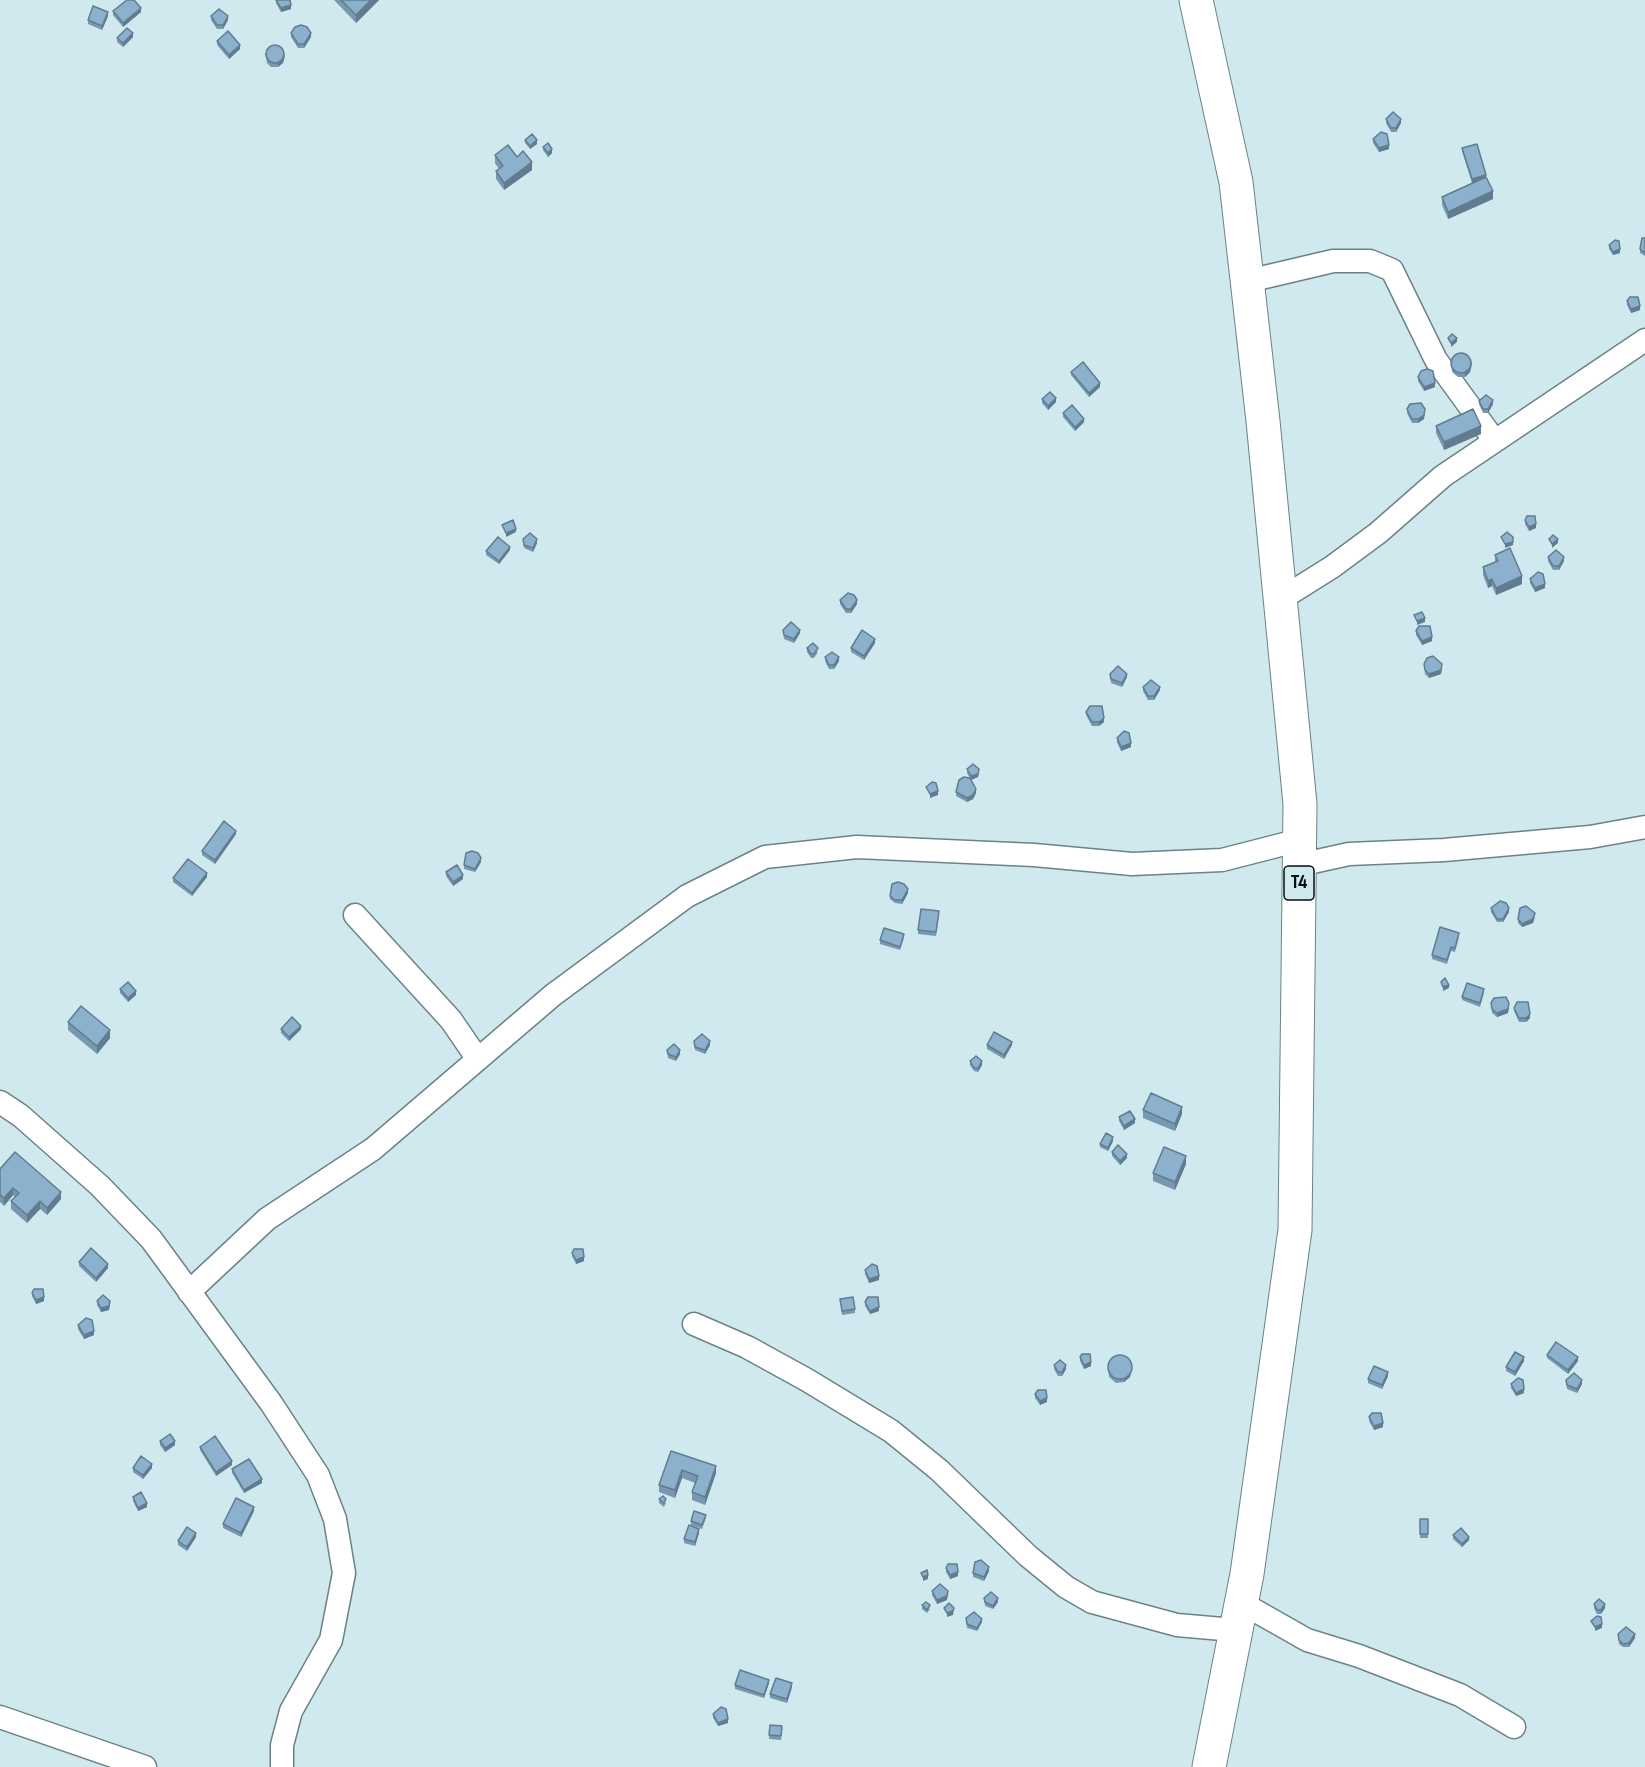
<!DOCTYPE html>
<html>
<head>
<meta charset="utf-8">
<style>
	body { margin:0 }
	canvas { display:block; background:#d0e9ef }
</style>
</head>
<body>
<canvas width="1645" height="1767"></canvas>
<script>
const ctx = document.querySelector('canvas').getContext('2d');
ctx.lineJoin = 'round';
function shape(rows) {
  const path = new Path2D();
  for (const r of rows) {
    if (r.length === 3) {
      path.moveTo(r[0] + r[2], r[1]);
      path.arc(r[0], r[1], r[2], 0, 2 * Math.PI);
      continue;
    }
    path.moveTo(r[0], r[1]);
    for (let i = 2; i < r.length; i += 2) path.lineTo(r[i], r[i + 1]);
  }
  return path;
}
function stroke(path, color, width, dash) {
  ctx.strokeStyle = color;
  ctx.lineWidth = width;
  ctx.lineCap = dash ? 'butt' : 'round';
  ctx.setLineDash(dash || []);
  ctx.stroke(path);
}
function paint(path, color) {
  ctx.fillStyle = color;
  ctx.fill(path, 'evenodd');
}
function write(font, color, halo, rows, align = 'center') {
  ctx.font = font + ' "Sofia Sans Condensed",sans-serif';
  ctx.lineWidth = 5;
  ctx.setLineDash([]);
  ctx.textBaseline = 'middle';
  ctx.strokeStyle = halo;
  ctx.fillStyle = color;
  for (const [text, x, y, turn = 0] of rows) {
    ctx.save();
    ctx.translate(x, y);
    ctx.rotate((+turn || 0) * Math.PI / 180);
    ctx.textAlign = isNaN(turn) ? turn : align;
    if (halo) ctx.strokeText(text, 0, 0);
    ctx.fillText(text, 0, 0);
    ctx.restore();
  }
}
const minor = shape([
	[1248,281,1333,261,1370,261,1392,270,1436,360,1494,440],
	[1281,599,1332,567,1378,533,1443,476,1645,340],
	[1299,865,1349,854,1444,850,1590,837,1645,827],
	[355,915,451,1020,477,1058],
	[0,1102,21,1116,100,1186,151,1239,271,1403,318,1475,335,1519,344,1573,331,1640,291,1711,282,1745,282,1767],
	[189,1292,267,1219,373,1149,553,995,687,896,765,857,857,847,1034,855,1132,864,1222,860,1300,840],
	[694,1324,747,1347,807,1380,891,1431,939,1470,1028,1556,1066,1587,1092,1602,1177,1625,1234,1630],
	[1240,1602,1307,1640,1359,1656,1460,1695,1514,1727],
	[0,1717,145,1767]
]);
const trunk = shape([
	[1196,0,1236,182,1263,421,1300,804,1295,1230,1247,1574,1209,1767]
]);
stroke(minor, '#6b8388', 25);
stroke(trunk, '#6b8388', 35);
stroke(minor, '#fff', 22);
stroke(trunk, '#fff', 33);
paint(shape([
	[276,0,291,9,281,12,276,3],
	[334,0,379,0,356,23],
	[113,11,141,12,123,27,113,15],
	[108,16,102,30,88,24,88,20],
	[211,16,228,20,223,29,217,29,211,20],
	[291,33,311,37,304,48,298,48,291,37],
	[133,37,123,47,117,42,117,38],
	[217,41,240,49,229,59,217,45],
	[265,53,285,56,283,63,278,67,271,67,267,63],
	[1386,119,1401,123,1396,132,1391,132,1386,123],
	[1373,139,1389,149,1379,152,1373,143],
	[525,140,537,144,530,149,525,143],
	[543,147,552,153,548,157,543,150],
	[1462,148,1486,177,1493,199,1448,219,1442,205,1442,197,1477,181,1472,183,1462,151],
	[495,155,517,157,532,170,504,190,496,179,496,171,499,169,495,163],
	[1645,238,1645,256,1640,253,1640,249],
	[1609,245,1620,253,1613,255,1609,249],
	[1627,301,1640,310,1631,313,1627,305],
	[1451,361,1472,365,1470,372,1465,377,1458,377,1452,372],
	[1071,372,1100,387,1089,397,1071,375],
	[1418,377,1435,387,1424,391,1418,381],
	[1042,399,1056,402,1048,410,1042,403],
	[1479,401,1493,404,1488,413,1483,413,1479,404],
	[1407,409,1425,412,1424,419,1418,423,1412,423,1407,413],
	[1063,413,1084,422,1075,431,1063,417],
	[1436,426,1481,434,1444,450,1436,433],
	[1525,520,1536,528,1529,531,1525,524],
	[523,539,537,543,533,552,524,548],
	[510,550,499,564,486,555,486,551],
	[1495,555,1522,584,1496,595,1492,586,1488,588,1483,575,1483,567,1495,562],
	[1548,557,1564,561,1559,570,1553,570,1548,561],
	[1530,579,1545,588,1535,592,1530,583],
	[840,600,857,604,851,613,846,613,840,604],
	[783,630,800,633,794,643,784,639],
	[1416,631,1432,641,1422,645,1416,635],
	[875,643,864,660,851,652,851,648],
	[807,648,818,652,814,658,811,658,807,652],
	[825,657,839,661,834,669,829,669,825,661],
	[1424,664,1442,668,1441,674,1429,678,1425,674],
	[1110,674,1127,677,1122,687,1111,683],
	[1143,687,1160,690,1154,700,1148,700,1143,691],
	[1086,712,1104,722,1099,726,1092,726,1086,715],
	[1117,738,1131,747,1121,751,1117,742],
	[967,769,979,773,978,777,971,780,976,793,973,799,967,802,956,796,956,792,970,778,967,773],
	[236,834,215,864,202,855,202,851],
	[481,862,475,872,464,869,464,865],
	[446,872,463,879,453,886,446,876],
	[207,877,192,896,173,882,173,878],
	[908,893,902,904,895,903,890,899,890,896],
	[1491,908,1509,912,1503,922,1497,922,1491,912],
	[939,915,936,936,918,934,918,930],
	[1535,917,1533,923,1522,927,1518,923,1518,919],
	[1459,937,1455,952,1451,951,1447,964,1432,959,1432,955],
	[904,938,900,950,880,944,880,940],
	[120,989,136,995,128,1002,120,993],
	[1484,993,1480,1007,1462,1000,1462,997],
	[1491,1003,1509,1007,1508,1013,1497,1017,1492,1013],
	[1514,1008,1530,1018,1526,1022,1519,1022,1514,1011],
	[68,1022,110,1038,97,1054,68,1030],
	[281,1029,301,1029,289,1041,281,1033],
	[694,1041,710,1045,705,1054,695,1050],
	[987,1045,1012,1045,1004,1059,987,1049],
	[667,1050,680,1054,676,1061,668,1058],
	[970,1061,982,1065,978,1072,974,1071,970,1065],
	[1143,1110,1182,1114,1175,1131,1143,1118],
	[1119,1117,1135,1123,1124,1130,1119,1121],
	[1113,1141,1108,1151,1100,1147,1100,1144],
	[1112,1152,1127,1158,1120,1165,1112,1156],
	[1186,1164,1175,1190,1153,1181,1153,1173],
	[0,1169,61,1199,47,1215,40,1209,27,1223,11,1209,11,1201,15,1197,13,1195,4,1206,0,1202],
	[572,1253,584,1261,576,1264,572,1256],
	[79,1262,108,1268,96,1282,79,1266],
	[865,1270,879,1280,869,1283,865,1274],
	[32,1293,44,1301,36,1304,32,1296],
	[840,1299,855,1309,855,1313,842,1315],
	[97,1301,110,1305,109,1310,101,1312,97,1305],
	[865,1302,879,1311,870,1314,865,1306],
	[78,1325,94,1335,84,1339,78,1329],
	[1547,1355,1578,1361,1568,1374,1547,1358],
	[1080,1357,1091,1366,1084,1369,1080,1361],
	[1524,1361,1515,1376,1506,1371,1506,1367],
	[1054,1365,1066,1369,1062,1376,1058,1376,1054,1369],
	[1108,1365,1132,1369,1130,1377,1124,1382,1116,1383,1109,1377],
	[1388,1376,1382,1389,1368,1383,1368,1379],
	[1566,1380,1582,1384,1577,1393,1567,1389],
	[1511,1384,1524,1393,1516,1396,1511,1388],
	[1035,1394,1047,1402,1040,1405,1035,1398],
	[1369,1417,1383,1427,1374,1430,1369,1421],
	[160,1441,175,1445,165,1452,160,1445],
	[200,1447,232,1465,216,1476,200,1450],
	[671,1451,716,1473,705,1505,692,1500,692,1492,695,1483,682,1478,675,1498,659,1492,659,1485],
	[133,1468,152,1468,143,1479,133,1472],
	[232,1469,262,1483,244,1493,232,1473],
	[133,1497,147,1507,138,1511,133,1501],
	[659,1499,666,1503,664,1507,659,1503],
	[254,1511,241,1537,223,1528,223,1524],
	[706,1518,702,1529,691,1525,691,1521],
	[1420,1519,1428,1519,1428,1538,1420,1538],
	[699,1533,695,1546,684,1543,684,1539],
	[1453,1535,1469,1540,1462,1547,1453,1539],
	[196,1537,187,1551,178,1545,178,1541],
	[946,1568,958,1576,950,1579,946,1572],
	[989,1571,984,1581,973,1577,973,1573],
	[932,1591,948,1594,947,1600,937,1604,932,1595],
	[984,1598,998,1602,993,1609,985,1606],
	[1594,1604,1605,1608,1601,1614,1597,1614,1594,1608],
	[922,1605,930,1609,927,1613,922,1609],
	[966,1618,982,1622,977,1631,967,1628],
	[1618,1634,1635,1638,1629,1647,1623,1647,1619,1644],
	[769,1683,764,1698,735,1689,735,1685],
	[792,1687,787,1703,770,1698,770,1694],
	[713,1714,728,1723,718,1726,713,1718],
	[770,1725,782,1726,781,1740,769,1739]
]), '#7898b0');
paint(shape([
	[371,0,379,0,356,23,356,15],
	[291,5,291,9,281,12,281,8],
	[141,8,141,12,123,27,123,23],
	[108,12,108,16,102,30,102,26],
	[228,16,228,20,223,29,223,25],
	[133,33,133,37,123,47,123,43],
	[311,33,311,37,304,48,304,44],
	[240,45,240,49,229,59,229,55],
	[285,53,283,63,278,67,278,64],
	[1401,119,1401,123,1396,132,1396,128],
	[537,140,537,144,530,149,530,146],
	[1389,145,1389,149,1379,152,1379,148],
	[552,149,552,153,548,157,548,153],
	[532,162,532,170,504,190,504,183],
	[1486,175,1486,179,1472,183,1472,179],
	[1493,191,1493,199,1448,219,1448,212],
	[1620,249,1620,253,1613,255,1613,252],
	[1640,306,1640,310,1631,313,1631,309],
	[1457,338,1457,342,1451,347,1451,343],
	[1472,361,1470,372,1465,377,1465,373],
	[1100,383,1100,387,1089,397,1089,393],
	[1435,383,1435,387,1424,391,1424,387],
	[1056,398,1056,402,1048,410,1048,406],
	[1493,400,1493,404,1488,413,1488,409],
	[1425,409,1424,419,1418,423,1418,419],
	[1084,419,1084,422,1075,431,1075,427],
	[1481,426,1481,434,1444,450,1444,442],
	[1536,524,1536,528,1529,531,1529,527],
	[516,529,516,532,506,537,506,533],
	[1513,537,1513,545,1505,548,1505,544],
	[537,539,537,543,533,552,533,548],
	[1558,539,1558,543,1552,548,1552,544],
	[510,547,510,550,499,564,499,561],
	[1564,557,1564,561,1559,570,1559,566],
	[1522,576,1522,584,1496,595,1496,588],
	[1492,579,1492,586,1488,588,1488,581],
	[1545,584,1545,588,1535,592,1535,588],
	[857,600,857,604,851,613,851,609],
	[1425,618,1425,622,1417,625,1417,621],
	[800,630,800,633,794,643,794,639],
	[1432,637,1432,641,1422,645,1422,641],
	[875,639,875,643,864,660,864,656],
	[839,657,839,661,834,669,834,665],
	[1442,664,1441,674,1429,678,1429,674],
	[1127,674,1127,677,1122,687,1122,683],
	[1160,687,1160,690,1154,700,1154,696],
	[1104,718,1104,722,1099,726,1099,722],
	[1131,743,1131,747,1121,751,1121,747],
	[979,769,978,777,971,780,971,776],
	[976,789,976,793,973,799,967,802,967,798],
	[938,791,938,795,930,798,930,794],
	[236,831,236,834,215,864,215,860],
	[481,858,481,862,475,872,475,869],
	[207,873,207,877,192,896,192,893],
	[463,875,463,879,453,886,453,882],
	[908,889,908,893,902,904,902,900],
	[1509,908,1509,912,1503,922,1503,919],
	[1535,913,1533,923,1522,927,1522,924],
	[1449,985,1449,988,1443,991,1443,987],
	[136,991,136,995,128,1002,128,998],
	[1509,1003,1508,1013,1497,1017,1497,1013],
	[1530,1014,1530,1018,1526,1022,1526,1018],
	[301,1026,301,1029,289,1041,289,1037],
	[110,1030,110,1038,97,1054,97,1046],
	[710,1041,710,1045,705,1054,705,1050],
	[1012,1042,1012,1045,1004,1059,1004,1055],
	[680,1050,680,1054,676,1061,676,1057],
	[982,1061,982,1065,978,1072,978,1068],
	[1182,1107,1182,1114,1175,1131,1175,1124],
	[1135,1119,1135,1123,1124,1130,1124,1126],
	[1113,1137,1113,1141,1108,1151,1108,1148],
	[1127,1154,1127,1158,1120,1165,1120,1161],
	[1186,1156,1186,1164,1175,1190,1175,1182],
	[13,1188,13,1195,4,1206,4,1198],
	[61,1192,61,1199,47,1215,47,1208],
	[40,1201,40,1209,27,1223,27,1215],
	[584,1257,584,1261,576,1264,576,1260],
	[108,1264,108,1268,96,1282,96,1278],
	[879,1276,879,1280,869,1283,869,1279],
	[44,1297,44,1301,36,1304,36,1300],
	[110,1301,109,1310,101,1312,101,1308],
	[879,1307,879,1311,870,1314,870,1311],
	[94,1331,94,1335,84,1339,84,1335],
	[1524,1357,1524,1361,1515,1376,1515,1372],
	[1578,1357,1578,1361,1568,1374,1568,1370],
	[1091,1362,1091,1366,1084,1369,1084,1365],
	[1066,1365,1066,1369,1062,1376,1062,1372],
	[1132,1365,1130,1377,1124,1382,1124,1379],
	[1388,1372,1388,1376,1382,1389,1382,1385],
	[1582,1380,1582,1384,1577,1393,1577,1389],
	[1524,1389,1524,1393,1516,1396,1516,1393],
	[1047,1398,1047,1402,1040,1405,1040,1401],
	[1383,1423,1383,1427,1374,1430,1374,1426],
	[175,1441,175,1445,165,1452,165,1448],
	[232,1461,232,1465,216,1476,216,1472],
	[152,1464,152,1468,143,1479,143,1475],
	[716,1466,716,1473,705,1505,705,1497],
	[682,1470,682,1478,675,1498,675,1490],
	[262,1479,262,1483,244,1493,244,1490],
	[147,1503,147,1507,138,1511,138,1508],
	[254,1507,254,1511,241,1537,241,1533],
	[699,1529,699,1533,695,1546,695,1542],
	[196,1533,196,1537,187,1551,187,1547],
	[1469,1537,1469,1540,1462,1547,1462,1544],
	[989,1567,989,1571,984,1581,984,1577],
	[958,1572,958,1576,950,1579,950,1575],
	[928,1575,928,1579,923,1581,923,1577],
	[948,1591,947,1600,937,1604,937,1600],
	[998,1598,998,1602,993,1609,993,1606],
	[1605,1604,1605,1608,1601,1614,1601,1610],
	[954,1608,953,1615,947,1617,947,1613],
	[982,1619,982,1622,977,1631,977,1628],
	[1602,1624,1602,1628,1595,1631,1595,1627],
	[1635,1634,1635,1638,1629,1647,1629,1643],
	[769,1680,769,1683,764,1698,764,1695],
	[792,1683,792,1687,787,1703,787,1699],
	[728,1719,728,1723,718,1726,718,1723]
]), '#617c90');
const building = shape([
	[127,0,134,0,141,8,123,23,113,11,127,0],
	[276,0,290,0,291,5,281,8,276,0],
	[341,0,371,0,356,15,341,0],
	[93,6,108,12,102,26,88,20,93,6],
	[219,9,228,16,223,25,217,25,211,16,219,9],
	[301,25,307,27,311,33,304,44,298,44,291,33,295,27,301,25],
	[127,28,133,33,123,43,117,38,127,28],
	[228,31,240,45,229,55,217,41,228,31],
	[275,54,9],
	[1393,112,1401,119,1396,128,1391,128,1386,119,1393,112],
	[1381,132,1387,134,1389,145,1379,148,1373,139,1381,132],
	[532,134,537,140,530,146,525,140,532,134],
	[548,143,552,149,548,153,543,147,548,143],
	[1477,144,1486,175,1472,179,1462,148,1477,144],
	[508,145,517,157,523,151,532,162,504,183,496,171,503,166,495,155,508,145],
	[1486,177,1493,191,1448,212,1442,197,1486,177],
	[1642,238,1645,238,1645,253,1640,249,1642,238],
	[1615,240,1619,241,1620,249,1613,252,1609,245,1615,240],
	[1630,297,1638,297,1640,306,1631,309,1627,301,1630,297],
	[1452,334,1457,338,1451,343,1448,338,1452,334],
	[1461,363,10],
	[1083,362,1100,383,1089,393,1071,372,1083,362],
	[1427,369,1433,371,1435,383,1424,387,1418,377,1421,371,1427,369],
	[1050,392,1056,398,1048,406,1042,399,1050,392],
	[1486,395,1493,400,1488,409,1483,409,1479,401,1486,395],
	[1421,403,1425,409,1424,415,1418,419,1412,419,1407,409,1410,404,1421,403],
	[1072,405,1084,419,1075,427,1063,413,1072,405],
	[1473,409,1481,426,1444,442,1436,426,1473,409],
	[1527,516,1535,516,1536,524,1529,527,1525,520,1527,516],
	[513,520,516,529,506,533,502,525,513,520],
	[1507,532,1513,537,1513,542,1505,544,1501,537,1507,532],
	[530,533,537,539,533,548,524,545,523,539,530,533],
	[1553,535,1558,539,1552,544,1549,539,1553,535],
	[498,537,510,547,499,561,486,551,498,537],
	[1510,548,1522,576,1496,588,1492,579,1488,581,1483,567,1498,561,1495,555,1510,548],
	[1556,550,1564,557,1559,566,1553,566,1548,557,1556,550],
	[1538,572,1543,574,1545,584,1535,588,1530,579,1538,572],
	[848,593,854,595,857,600,851,609,846,609,840,600,848,593],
	[1422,612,1425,618,1417,621,1414,615,1422,612],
	[791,622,800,630,794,639,784,635,783,630,791,622],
	[1419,626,1430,626,1432,637,1422,641,1416,631,1419,626],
	[862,630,875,639,864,656,851,648,862,630],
	[813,643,818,648,814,654,811,654,807,648,813,643],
	[832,652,839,657,834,665,829,665,825,657,832,652],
	[1433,656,1442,664,1441,670,1429,674,1425,670,1424,664,1427,658,1433,656],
	[1118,666,1127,674,1122,683,1111,679,1110,674,1118,666],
	[1151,680,1160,687,1154,696,1148,696,1143,687,1151,680],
	[1090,706,1102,706,1104,718,1099,722,1092,722,1086,712,1090,706],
	[1124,731,1129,733,1131,743,1121,747,1117,738,1124,731],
	[973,764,979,769,978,774,971,776,967,769,973,764],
	[964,777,970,778,976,789,973,795,967,798,956,792,959,780,964,777],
	[932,782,936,783,938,791,930,794,926,787,932,782],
	[224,821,236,831,215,860,202,851,224,821],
	[472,851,478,853,481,858,475,869,464,865,466,853,472,851],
	[188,859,207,873,192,893,173,878,188,859],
	[457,865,463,875,453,882,446,872,457,865],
	[898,882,904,884,908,889,902,900,895,900,890,896,892,884,898,882],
	[1500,901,1506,903,1509,908,1503,919,1497,919,1491,908,1500,901],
	[1526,906,1535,913,1533,919,1522,924,1518,919,1520,908,1526,906],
	[921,909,939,911,936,932,918,930,921,909],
	[1440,927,1459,933,1455,948,1451,947,1447,960,1432,955,1440,927],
	[884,928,904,934,900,947,880,940,884,928],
	[1445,978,1449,985,1443,987,1441,982,1445,978],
	[128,982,136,991,128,998,120,989,128,982],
	[1467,983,1484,989,1480,1003,1462,997,1467,983],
	[1506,997,1509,1003,1508,1009,1497,1013,1492,1009,1491,1003,1494,998,1506,997],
	[1517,1002,1528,1002,1530,1014,1526,1018,1519,1018,1514,1008,1517,1002],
	[81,1006,110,1030,97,1046,68,1022,81,1006],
	[292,1017,301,1026,289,1037,281,1029,292,1017],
	[994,1032,1012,1042,1004,1055,987,1045,994,1032],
	[702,1034,710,1041,705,1050,695,1047,694,1041,702,1034],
	[674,1044,680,1050,676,1057,668,1054,667,1050,674,1044],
	[976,1056,982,1061,978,1068,974,1068,970,1061,976,1056],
	[1151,1093,1182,1107,1175,1124,1143,1110,1151,1093],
	[1130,1111,1135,1119,1124,1126,1119,1117,1130,1111],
	[1106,1133,1113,1137,1108,1148,1100,1144,1106,1133],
	[1118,1145,1127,1154,1120,1161,1112,1152,1118,1145],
	[1164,1147,1186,1156,1175,1182,1153,1173,1164,1147],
	[15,1152,61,1192,47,1208,40,1201,27,1215,11,1201,19,1193,13,1188,4,1198,0,1195,0,1169,15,1152],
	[91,1248,108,1264,96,1278,79,1262,91,1248],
	[574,1249,583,1249,584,1257,576,1260,572,1253,574,1249],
	[872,1264,877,1266,879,1276,869,1279,865,1270,872,1264],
	[34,1289,43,1289,44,1297,36,1300,32,1293,34,1289],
	[103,1295,110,1301,109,1306,101,1308,97,1301,103,1295],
	[853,1297,855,1309,842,1311,840,1299,853,1297],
	[868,1297,878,1297,879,1307,870,1311,865,1302,868,1297],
	[86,1318,92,1320,94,1331,84,1335,78,1325,86,1318],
	[1556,1342,1578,1357,1568,1370,1547,1355,1556,1342],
	[1515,1352,1524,1357,1515,1372,1506,1367,1515,1352],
	[1082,1354,1090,1354,1091,1362,1084,1365,1080,1357,1082,1354],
	[1120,1367,12],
	[1060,1360,1066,1365,1062,1372,1058,1372,1054,1365,1060,1360],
	[1374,1366,1388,1372,1382,1385,1368,1379,1374,1366],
	[1574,1373,1582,1380,1577,1389,1567,1385,1566,1380,1574,1373],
	[1518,1378,1523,1380,1524,1389,1516,1393,1511,1384,1518,1378],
	[1038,1390,1046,1390,1047,1398,1040,1401,1035,1394,1038,1390],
	[1372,1413,1381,1413,1383,1423,1374,1426,1369,1417,1372,1413],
	[170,1434,175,1441,165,1448,160,1441,170,1434],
	[215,1436,232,1461,216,1472,200,1447,215,1436],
	[671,1451,716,1466,705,1497,692,1492,698,1476,682,1470,675,1490,659,1485,671,1451],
	[141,1456,152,1464,143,1475,133,1468,141,1456],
	[249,1459,262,1479,244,1490,232,1469,249,1459],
	[141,1492,147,1503,138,1508,133,1497,141,1492],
	[663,1496,666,1499,664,1503,659,1499,663,1496],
	[236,1498,254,1507,241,1533,223,1524,236,1498],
	[694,1511,706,1515,702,1525,691,1521,694,1511],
	[1420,1519,1428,1519,1428,1534,1420,1534,1420,1519],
	[689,1525,699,1529,695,1542,684,1539,689,1525],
	[187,1527,196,1533,187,1547,178,1541,187,1527],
	[1461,1528,1469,1537,1462,1544,1453,1535,1461,1528],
	[981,1560,989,1567,984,1577,973,1573,975,1562,981,1560],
	[948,1564,957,1564,958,1572,950,1575,946,1568,948,1564],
	[927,1570,928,1575,923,1577,921,1573,927,1570],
	[940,1584,948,1591,947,1596,937,1600,932,1591,940,1584],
	[991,1592,998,1598,993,1606,985,1602,984,1598,991,1592],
	[1599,1599,1605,1604,1601,1610,1597,1610,1594,1604,1599,1599],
	[926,1602,930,1605,927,1610,922,1605,926,1602],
	[949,1603,954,1608,953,1611,947,1613,944,1608,949,1603],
	[974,1612,982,1619,977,1628,967,1624,966,1618,974,1612],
	[1597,1616,1601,1617,1602,1624,1595,1627,1591,1621,1597,1616],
	[1626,1627,1635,1634,1629,1643,1623,1644,1619,1640,1618,1634,1626,1627],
	[740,1670,769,1680,764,1695,735,1685,740,1670],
	[776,1678,792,1683,787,1699,770,1694,776,1678],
	[721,1707,726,1709,728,1719,718,1723,713,1714,721,1707],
	[770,1725,782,1726,781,1736,769,1735,770,1725]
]);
paint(building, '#8bb1cd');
stroke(building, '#617c90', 1.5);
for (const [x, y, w] of [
	[1299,883,30]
]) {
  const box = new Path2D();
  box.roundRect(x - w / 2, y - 17, w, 34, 4.5);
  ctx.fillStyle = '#d0e9ef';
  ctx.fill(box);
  stroke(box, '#050d0f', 1.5);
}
write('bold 20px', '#050d0f', null, [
	["T4",1299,883]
]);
</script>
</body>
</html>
